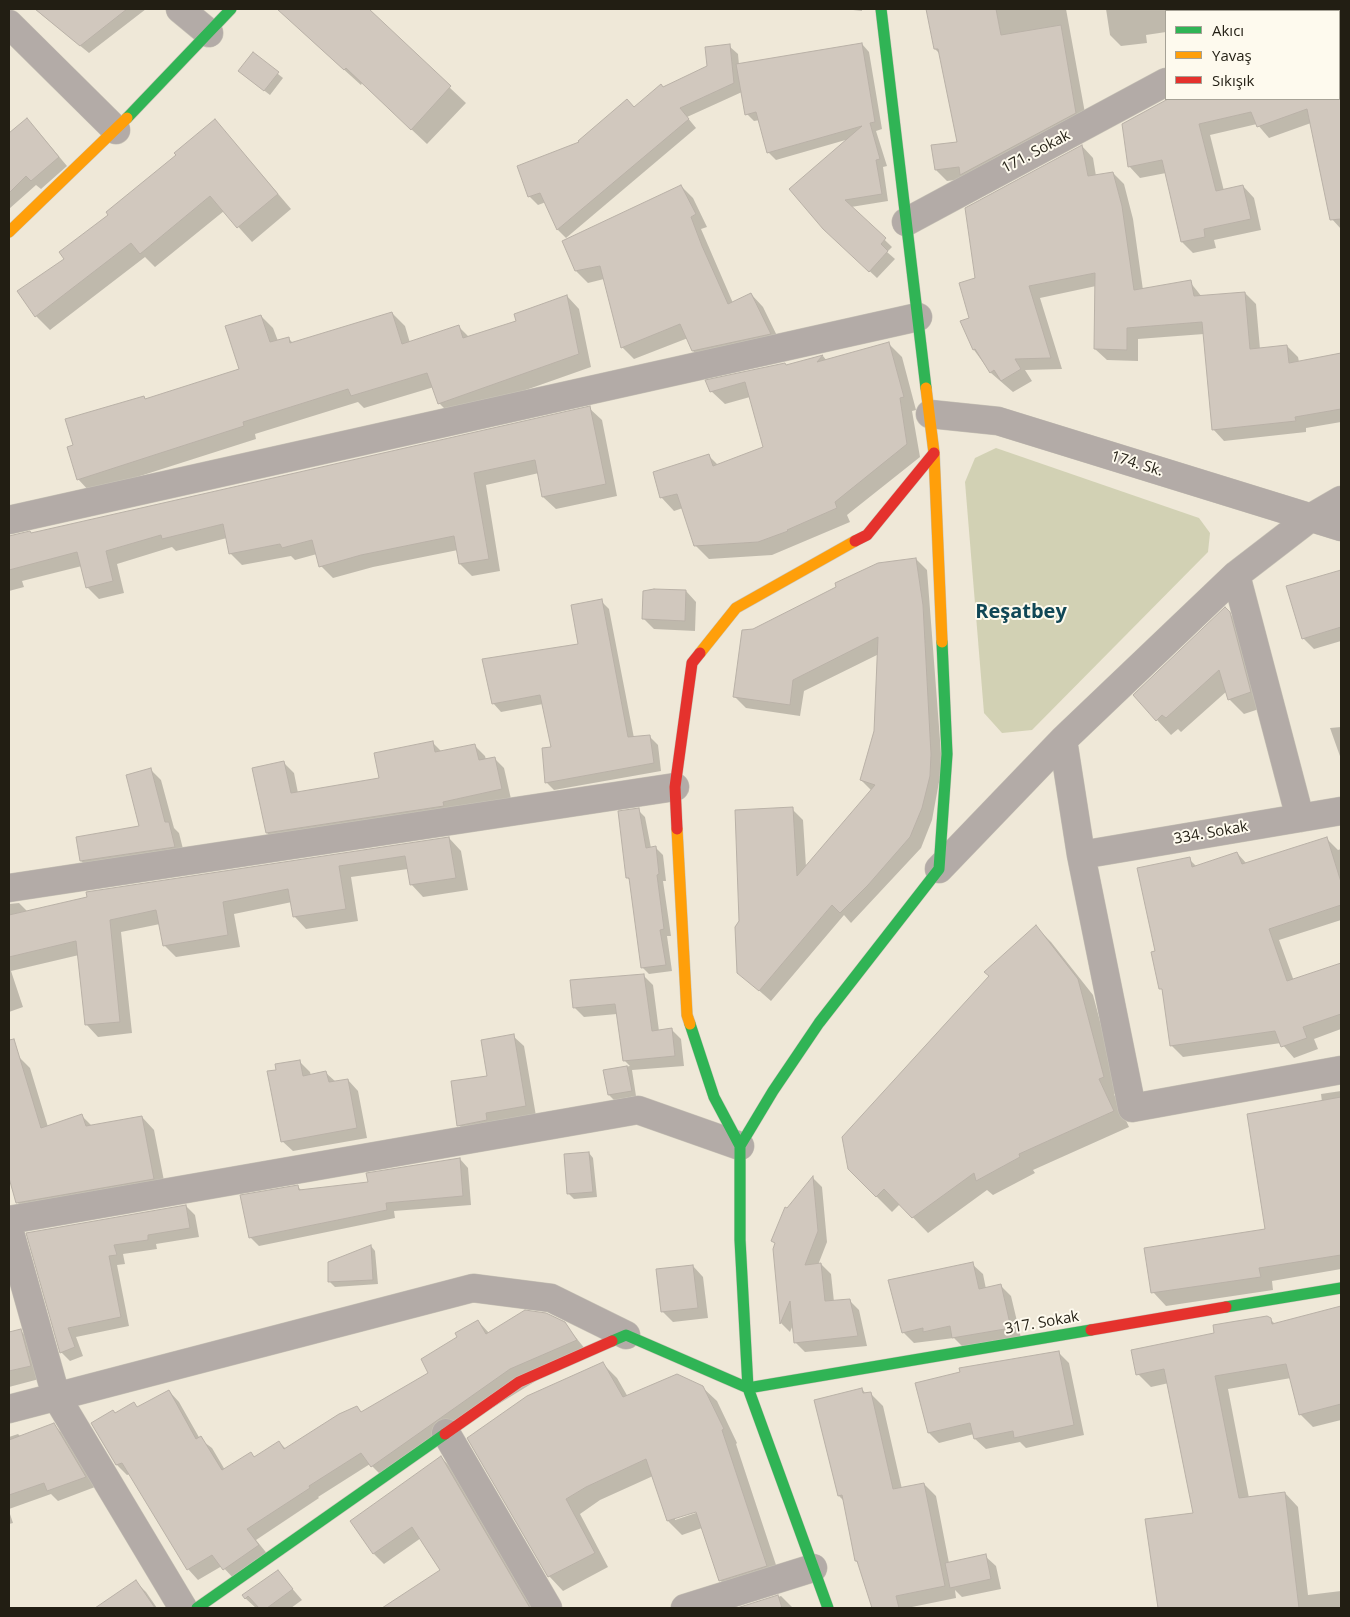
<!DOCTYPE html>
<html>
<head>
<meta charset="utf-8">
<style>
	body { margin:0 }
	#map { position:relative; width:1350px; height:1617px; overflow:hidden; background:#efe8d8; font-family:"Open Sans",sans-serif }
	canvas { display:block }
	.frame { position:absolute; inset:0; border:10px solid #221e13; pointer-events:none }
	.legend { position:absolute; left:1165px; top:10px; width:175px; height:90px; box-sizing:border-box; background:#fefaee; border:1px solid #a6a296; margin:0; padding:6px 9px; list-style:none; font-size:15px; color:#221e13 }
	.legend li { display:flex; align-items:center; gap:10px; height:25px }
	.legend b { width:25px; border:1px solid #a6a296 }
</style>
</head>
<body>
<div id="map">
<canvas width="1350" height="1617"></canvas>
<div class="frame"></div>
<ul class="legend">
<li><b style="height:6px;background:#30b455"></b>Akıcı</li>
<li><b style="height:6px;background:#ff9f0a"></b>Yavaş</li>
<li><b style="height:6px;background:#e5322d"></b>Sıkışık</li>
</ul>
</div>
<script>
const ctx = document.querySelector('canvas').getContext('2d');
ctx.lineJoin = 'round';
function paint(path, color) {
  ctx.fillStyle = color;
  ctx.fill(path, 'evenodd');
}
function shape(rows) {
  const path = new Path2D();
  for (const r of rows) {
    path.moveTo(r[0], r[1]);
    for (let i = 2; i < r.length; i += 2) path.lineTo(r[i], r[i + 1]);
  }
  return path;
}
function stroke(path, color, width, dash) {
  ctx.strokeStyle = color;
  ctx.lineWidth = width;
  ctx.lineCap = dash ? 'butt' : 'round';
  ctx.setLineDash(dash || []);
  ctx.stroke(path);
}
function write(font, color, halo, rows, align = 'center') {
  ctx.font = font + ' "Open Sans",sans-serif';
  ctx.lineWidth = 4;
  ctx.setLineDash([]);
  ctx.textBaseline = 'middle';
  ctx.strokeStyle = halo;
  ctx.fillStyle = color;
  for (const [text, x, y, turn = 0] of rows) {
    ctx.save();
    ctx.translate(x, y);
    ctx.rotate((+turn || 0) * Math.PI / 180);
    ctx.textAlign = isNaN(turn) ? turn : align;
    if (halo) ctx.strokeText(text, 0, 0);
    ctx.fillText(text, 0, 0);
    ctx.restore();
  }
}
paint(shape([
	[996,448,1199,518,1210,533,1208,552,1032,730,1002,733,984,713,965,482,975,458]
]), '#d2d1b4');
paint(shape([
	[35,9,146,9,89,53],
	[288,9,366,9,466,103,427,144,362,83,361,85,299,29,284,13],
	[844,9,862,9,862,11],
	[927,9,1066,9,1087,124,965,179,947,181,936,170,959,143,940,54,935,49],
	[1106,9,1302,9,1298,11,1166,11,1166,32,1146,35,1147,43,1121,46,1110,35],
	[1318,9,1341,9,1341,215,1338,216,1338,218,1341,218,1341,229,1331,218,1311,123,1269,138,1257,124,1210,135,1224,191,1243,186,1254,198,1261,230,1214,240,1216,248,1193,253,1182,242,1166,173,1140,178,1129,166,1123,124,1172,99,1339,99,1339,11,1317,11],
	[862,44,869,52,882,129,876,131,887,166,883,167,888,201,851,207,892,247,887,252,895,259,877,278,832,236,849,139,776,160,768,152,760,120,754,121,747,114,742,92,687,117,696,128,566,238,558,230,546,202,538,205,529,196,581,143,663,88,708,67,729,46,738,54,739,65],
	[253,54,283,78,270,95,245,76],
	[215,120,291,209,252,242,224,211,155,267,145,257,50,330,36,316,19,291,66,259,110,215],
	[36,129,67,166,41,189,36,185,9,209,9,134],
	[1082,146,1093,158,1096,176,1113,173,1124,184,1133,219,1143,290,1190,282,1202,297,1245,293,1256,304,1260,349,1287,346,1298,357,1299,362,1341,353,1341,422,1306,428,1306,432,1224,441,1213,429,1204,334,1138,339,1138,361,1107,360,1095,349,1096,286,1040,298,1062,369,1025,370,1032,381,1013,392,991,373,974,350,962,322,970,318,977,279],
	[681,186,693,198,707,227,701,229,733,303,751,294,763,307,782,346,706,363,693,351,688,338,634,359,622,347,604,279,588,283,576,271],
	[567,296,579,309,591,367,452,416,440,404,434,387,364,408,358,402,255,434,256,439,90,492,78,479,74,446,143,397,146,400,241,370,261,316,273,328,278,341,288,338,293,343,392,313,405,326,410,343,458,326,469,337,518,322],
	[889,344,902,357,916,410,912,411,920,457,847,515,850,522,772,555,709,559,695,545,683,508,674,511,661,497,708,455,718,465,764,448,750,397,725,404,711,391,823,356,827,361],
	[589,408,602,420,617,496,556,509,543,497,539,473,486,485,500,571,472,576,460,564,458,550,373,567,333,578,321,566,317,554,295,560,291,556,242,565,230,553,227,538,176,551,172,547,117,564,124,593,99,599,87,587,82,566,22,581,24,587,9,591,9,537,30,533,31,534],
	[916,559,927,570,942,766,932,820,921,848,851,923,844,915,771,1001,739,973,792,809,803,820,806,867,872,791,861,780,875,731,879,654,804,691,800,716,746,708,735,697,753,630],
	[1341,572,1341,641,1314,649,1303,638,1288,587],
	[686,591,696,602,695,631,654,629,644,619],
	[601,601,609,609,634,738,650,737,658,745,661,771,554,790,546,782,553,748,543,704,501,712,493,703,580,645],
	[1225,609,1244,628,1265,707,1244,714,1229,699,1227,691,1181,732,1178,729,1171,735,1157,720],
	[1341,727,1341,759,1330,728],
	[433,743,442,752,475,746,485,756,486,760,494,758,504,768,511,799,277,843,267,833,284,763,294,773,298,793,380,779],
	[151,770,161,780,174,828,179,833,185,857,92,871,81,861,140,827],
	[638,810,645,817,651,848,656,848,663,855,666,881,663,881,671,936,667,936,672,971,649,974,642,967,631,882,627,877],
	[449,838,461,851,468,890,423,897,411,884,408,869,351,877,358,921,306,929,294,916,292,902,234,914,240,947,176,957,164,945,160,924,121,932,132,1033,98,1037,86,1024,79,955,11,971,23,1007,9,1012,9,904,19,903,28,912],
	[1326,838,1338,850,1341,849,1341,920,1279,940,1294,981,1341,964,1341,1029,1314,1039,1318,1049,1294,1058,1281,1043,1183,1057,1171,1045,1156,952,1189,859,1197,867,1237,853,1247,864],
	[1036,927,1051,942,1093,995,1119,1092,1114,1094,1129,1127,1033,1170,1035,1173,993,1195,987,1190,928,1233,900,1204,892,1212,876,1196],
	[643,975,653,985,659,1031,672,1030,681,1039,684,1066,632,1070,636,1096,614,1100,609,1095,605,1071,630,1066,624,1060,617,1014,584,1017,575,1008],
	[513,1036,524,1046,536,1116,469,1136,459,1125],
	[9,1043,13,1057,18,1056,30,1068,48,1127,82,1116,92,1126,142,1117,154,1130,166,1191,30,1215,17,1202,9,1173],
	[299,1061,310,1072,311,1076,326,1073,336,1082,348,1080,358,1091,367,1138,293,1151,282,1141,278,1071],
	[1341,1091,1341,1269,1272,1281,1273,1290,1166,1306,1153,1292,1266,1230,1322,1102,1321,1094],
	[589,1153,593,1158,597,1197,574,1199,569,1194],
	[460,1159,468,1168,471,1205,394,1211,395,1218,259,1246,250,1237,298,1187,302,1191,369,1184],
	[813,1178,822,1187,827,1242,818,1265,821,1264,831,1274,834,1302,849,1300,859,1310,867,1346,805,1352,795,1342,793,1325,790,1332,781,1323,774,1249,776,1244,772,1240,788,1209],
	[186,1206,195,1215,199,1237,156,1244,157,1249,123,1254,125,1264,117,1265,129,1326,76,1337,83,1356,70,1361,61,1352,28,1234],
	[371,1246,375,1251,378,1284,335,1287,330,1282],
	[972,1264,983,1274,986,1289,1001,1286,1011,1296,1021,1338,964,1348,954,1338,914,1343,903,1332],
	[693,1266,703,1277,708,1318,673,1322,662,1311],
	[1341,1314,1341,1420,1313,1427,1300,1414,1291,1378,1228,1389,1249,1498,1285,1493,1298,1507,1308,1595,1341,1591,1341,1608,1159,1608,1146,1520,1194,1514,1169,1383,1151,1387,1138,1374,1215,1334,1270,1319,1275,1324],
	[478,1321,489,1333,564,1323,586,1350,382,1476,370,1464,318,1497,319,1498,256,1540,269,1556,235,1580,222,1566,198,1580,188,1569,130,1474,127,1475,117,1465,116,1415,138,1408,169,1391,179,1402,200,1439,212,1448,225,1470,255,1458,279,1442,286,1449,357,1408,362,1413,430,1373,459,1338],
	[20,1330,33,1343,43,1378,9,1387,9,1333],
	[1059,1353,1069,1363,1084,1435,1026,1448,1020,1442,986,1449,975,1439,974,1434,939,1443,929,1433,916,1384],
	[603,1364,617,1378,628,1397,702,1387,717,1401,737,1443,736,1444,781,1580,734,1594,720,1580,702,1528,682,1535,668,1521,653,1476,600,1500,580,1514,608,1567,563,1591,549,1576,468,1438],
	[701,1509,702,1511,675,1520,675,1517],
	[862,1389,866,1394,871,1394,883,1406,902,1489,924,1484,936,1496,949,1563,985,1556,996,1566,1001,1589,962,1597,955,1590,956,1598,907,1608,874,1608,859,1564,856,1561,844,1501,839,1496,816,1401],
	[54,1425,64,1435,95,1487,58,1501,51,1494,9,1509,9,1437,18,1434,21,1437],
	[441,1457,451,1468,533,1608,387,1608,442,1571,421,1538,384,1564,374,1554,352,1521],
	[9,1511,13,1523,9,1524],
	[278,1572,302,1600,291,1608,262,1608,259,1606,256,1608,245,1598],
	[136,1582,146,1592,157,1608,118,1608,111,1599],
	[781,1596,793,1608,742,1608]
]), '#0003');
const building = shape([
	[35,9,127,9,80,46,35,9],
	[277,9,369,9,451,86,411,130,346,68,344,70,277,9],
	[926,9,996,9,1001,35,1061,25,1076,113,960,175,959,167,935,170,931,145,957,142,938,49,934,49,926,9],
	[862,43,875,122,870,123,880,159,876,160,882,194,845,200,886,238,881,244,888,251,869,272,823,229,789,189,862,126,767,153,756,112,745,115,736,64,862,43],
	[730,44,734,83,680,108,689,119,557,230,540,193,528,197,517,166,579,142,578,141,627,99,634,107,661,84,663,87,707,66,705,47,730,44],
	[253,52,279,72,264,91,238,71,253,52],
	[1168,99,1341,99,1341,219,1330,220,1307,109,1257,127,1251,112,1199,124,1216,191,1243,185,1251,219,1204,229,1205,237,1181,242,1162,160,1128,167,1122,124,1168,99],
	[27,118,59,157,31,181,26,176,9,193,9,133,27,118],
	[215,119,278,194,237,228,210,196,140,254,131,243,35,317,17,291,64,259,59,252,108,215,106,212,176,155,174,153,215,119],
	[1082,145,1088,176,1113,172,1122,206,1134,290,1191,280,1194,296,1245,292,1250,349,1287,345,1289,363,1341,353,1341,409,1295,417,1296,421,1212,430,1202,322,1127,328,1127,350,1094,349,1095,273,1029,286,1051,358,1015,359,1021,369,1001,381,994,370,990,373,975,349,973,350,960,321,969,318,959,283,975,278,965,208,1082,145],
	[681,185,696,214,691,217,702,246,728,304,751,293,771,334,692,351,680,324,621,348,600,266,575,271,562,241,681,185],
	[567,295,579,354,438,404,427,373,351,396,348,389,243,422,244,426,77,480,67,447,73,445,65,419,144,396,145,399,239,369,225,326,261,315,270,342,289,337,290,343,392,312,402,344,459,325,463,338,516,321,514,314,567,295],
	[889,342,904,397,900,398,907,444,835,502,837,508,787,530,788,531,758,542,694,546,677,494,660,498,653,472,709,454,713,466,763,447,745,382,710,392,705,380,785,363,786,365,823,355,817,362,889,342],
	[590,406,606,484,542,497,535,460,474,473,489,559,459,564,454,536,361,555,319,567,312,540,282,548,280,544,229,554,223,524,162,539,161,535,106,551,113,581,86,588,77,552,9,570,9,536,30,531,31,533,590,406],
	[916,558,923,605,931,754,930,776,922,808,910,837,868,885,840,913,832,905,759,991,737,973,735,927,739,921,735,810,793,807,797,876,875,785,860,780,874,731,878,637,793,680,790,705,733,697,742,630,753,629,836,587,835,583,878,563,916,558],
	[1341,570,1341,627,1302,639,1286,586,1341,570],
	[654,589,686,590,685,621,642,619,643,591,654,589],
	[602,599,628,737,650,735,654,763,545,783,542,748,551,747,540,695,492,704,482,659,578,644,571,605,602,599],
	[1225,607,1230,612,1251,692,1228,700,1219,670,1166,718,1162,715,1156,721,1133,695,1225,607],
	[433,741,435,752,475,744,479,760,495,757,502,789,443,802,444,806,266,833,252,768,284,761,291,793,379,778,374,753,433,741],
	[151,768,165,822,169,822,175,847,80,861,76,837,139,826,126,775,151,768],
	[639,808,646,848,656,846,659,874,657,875,664,929,660,930,666,965,641,968,629,878,626,878,618,811,639,808],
	[449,837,456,878,410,885,405,856,339,866,346,909,293,917,288,889,223,902,228,935,163,946,156,910,110,920,120,1022,85,1025,76,941,9,957,9,915,87,897,86,892,449,837],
	[1327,837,1341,882,1341,905,1269,929,1287,981,1341,963,1341,1014,1303,1027,1307,1038,1281,1047,1275,1031,1170,1046,1162,989,1159,989,1151,952,1155,951,1137,868,1190,857,1192,867,1237,852,1242,864,1327,837],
	[1036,925,1078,979,1104,1077,1099,1079,1114,1111,1019,1154,1020,1157,976,1181,974,1173,912,1218,884,1189,876,1197,848,1169,842,1137,989,976,984,972,1036,925],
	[644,974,652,1031,672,1028,675,1056,623,1061,615,1004,573,1008,570,980,644,974],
	[514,1034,526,1106,486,1113,487,1120,457,1126,451,1081,487,1076,481,1040,514,1034],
	[14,1039,41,1128,82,1114,86,1126,142,1116,154,1179,16,1203,9,1178,9,1040,14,1039],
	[300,1060,303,1076,326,1071,329,1082,348,1079,357,1128,281,1142,267,1071,276,1070,275,1064,300,1060],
	[627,1066,632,1091,608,1095,603,1070,627,1066],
	[1341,1097,1341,1255,1259,1268,1261,1277,1151,1293,1144,1248,1265,1229,1247,1114,1341,1097],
	[589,1152,593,1192,567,1194,564,1154,589,1152],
	[460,1158,463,1196,386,1203,387,1210,249,1238,240,1195,298,1185,299,1190,368,1182,366,1173,460,1158],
	[813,1176,818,1231,805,1265,821,1263,825,1301,850,1299,858,1336,794,1343,790,1301,780,1324,773,1249,775,1243,771,1241,785,1207,787,1208,813,1176],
	[186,1205,190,1228,148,1235,148,1240,114,1245,117,1255,109,1256,121,1317,68,1328,75,1347,60,1353,26,1233,186,1205],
	[371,1245,373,1280,328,1282,328,1262,371,1245],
	[973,1262,979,1289,1001,1284,1011,1328,952,1338,950,1326,923,1332,923,1328,902,1333,888,1280,973,1262],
	[693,1265,698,1308,661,1312,656,1269,693,1265],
	[1341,1306,1341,1404,1299,1415,1286,1364,1215,1376,1239,1498,1285,1492,1299,1608,1158,1608,1145,1519,1193,1513,1164,1369,1136,1375,1131,1350,1214,1333,1213,1325,1267,1316,1271,1318,1272,1324,1341,1306],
	[525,1310,546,1313,565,1322,577,1340,510,1369,371,1467,361,1453,309,1486,310,1488,247,1529,259,1545,223,1570,212,1555,187,1570,122,1463,116,1465,91,1423,113,1410,115,1413,134,1402,137,1407,169,1390,196,1439,201,1436,222,1470,251,1452,254,1457,279,1441,284,1449,339,1414,357,1406,361,1412,428,1373,421,1359,457,1337,455,1333,478,1320,486,1334,525,1310],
	[21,1329,31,1366,9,1371,9,1332,21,1329],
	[1059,1351,1074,1425,1014,1438,1013,1431,974,1439,970,1423,928,1433,915,1383,960,1372,959,1368,1059,1351],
	[603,1362,623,1397,677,1374,703,1386,724,1429,722,1430,767,1566,719,1581,696,1512,667,1521,646,1459,586,1487,566,1499,595,1553,548,1577,467,1438,527,1396,603,1362],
	[862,1388,863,1393,871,1392,893,1489,924,1483,945,1586,896,1596,899,1608,872,1608,857,1561,855,1561,842,1495,838,1496,814,1400,862,1388],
	[54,1423,86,1477,47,1491,44,1483,9,1495,9,1440,54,1423],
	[441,1456,530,1608,382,1608,440,1570,412,1527,373,1554,350,1521,441,1456],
	[986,1554,991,1579,950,1588,945,1563,986,1554],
	[278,1570,293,1589,267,1608,259,1608,248,1596,245,1599,242,1595,278,1570],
	[136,1580,155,1608,95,1608,136,1580],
	[778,1595,782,1608,737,1608,778,1595]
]);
paint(building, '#d1c8be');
stroke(building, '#b9b1a7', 1);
const street = shape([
	[180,9,209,33],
	[1297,11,1301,9],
	[9,24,116,130],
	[906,222,1166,82],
	[930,414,998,421,1341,527],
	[9,520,918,317],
	[1236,575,1300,818],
	[1063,740,1081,855,1132,1108,1341,1070],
	[1081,855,1341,811],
	[939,869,1063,740,1236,575,1310,518,1341,500],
	[9,888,675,787],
	[9,1220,638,1110,740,1146],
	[9,1229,56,1396,183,1608],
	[9,1409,473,1288,551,1298,626,1335],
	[446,1433,548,1608],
	[685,1608,813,1568]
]);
const fast = shape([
	[881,9,926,388],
	[127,118,231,9],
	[690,1024,714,1097,740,1146,740,1240,748,1388,828,1608],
	[740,1146,773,1091,819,1023,939,869,947,754,942,642],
	[1226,1307,1341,1288],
	[612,1341,626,1335,748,1388,1091,1330],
	[197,1608,445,1434]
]);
const slow = shape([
	[9,232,127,118],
	[926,388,934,453,942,642],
	[700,653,736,608,855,541],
	[677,829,687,1015,690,1024]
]);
const jam = shape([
	[855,541,867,535,934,453],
	[677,829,675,787,692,663,700,653],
	[1091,1330,1226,1307],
	[445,1434,519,1382,612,1341]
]);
stroke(street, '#c8c3b6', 29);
stroke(fast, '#c8c3b6', 12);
stroke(slow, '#c8c3b6', 12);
stroke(jam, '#c8c3b6', 12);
stroke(street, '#b3aba7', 28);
stroke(fast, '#30b455', 11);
stroke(slow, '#ff9f0a', 11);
stroke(jam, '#e5322d', 11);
write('15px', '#221e13', '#fefaee', [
	["171. Sokak",1036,152,-28],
	["174. Sk.",1137,464,17],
	["334. Sokak",1211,833,-10],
	["317. Sokak",1042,1323,-10]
]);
write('bold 20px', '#104756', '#fefaee', [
	["Reşatbey",1021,612]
]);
</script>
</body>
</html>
